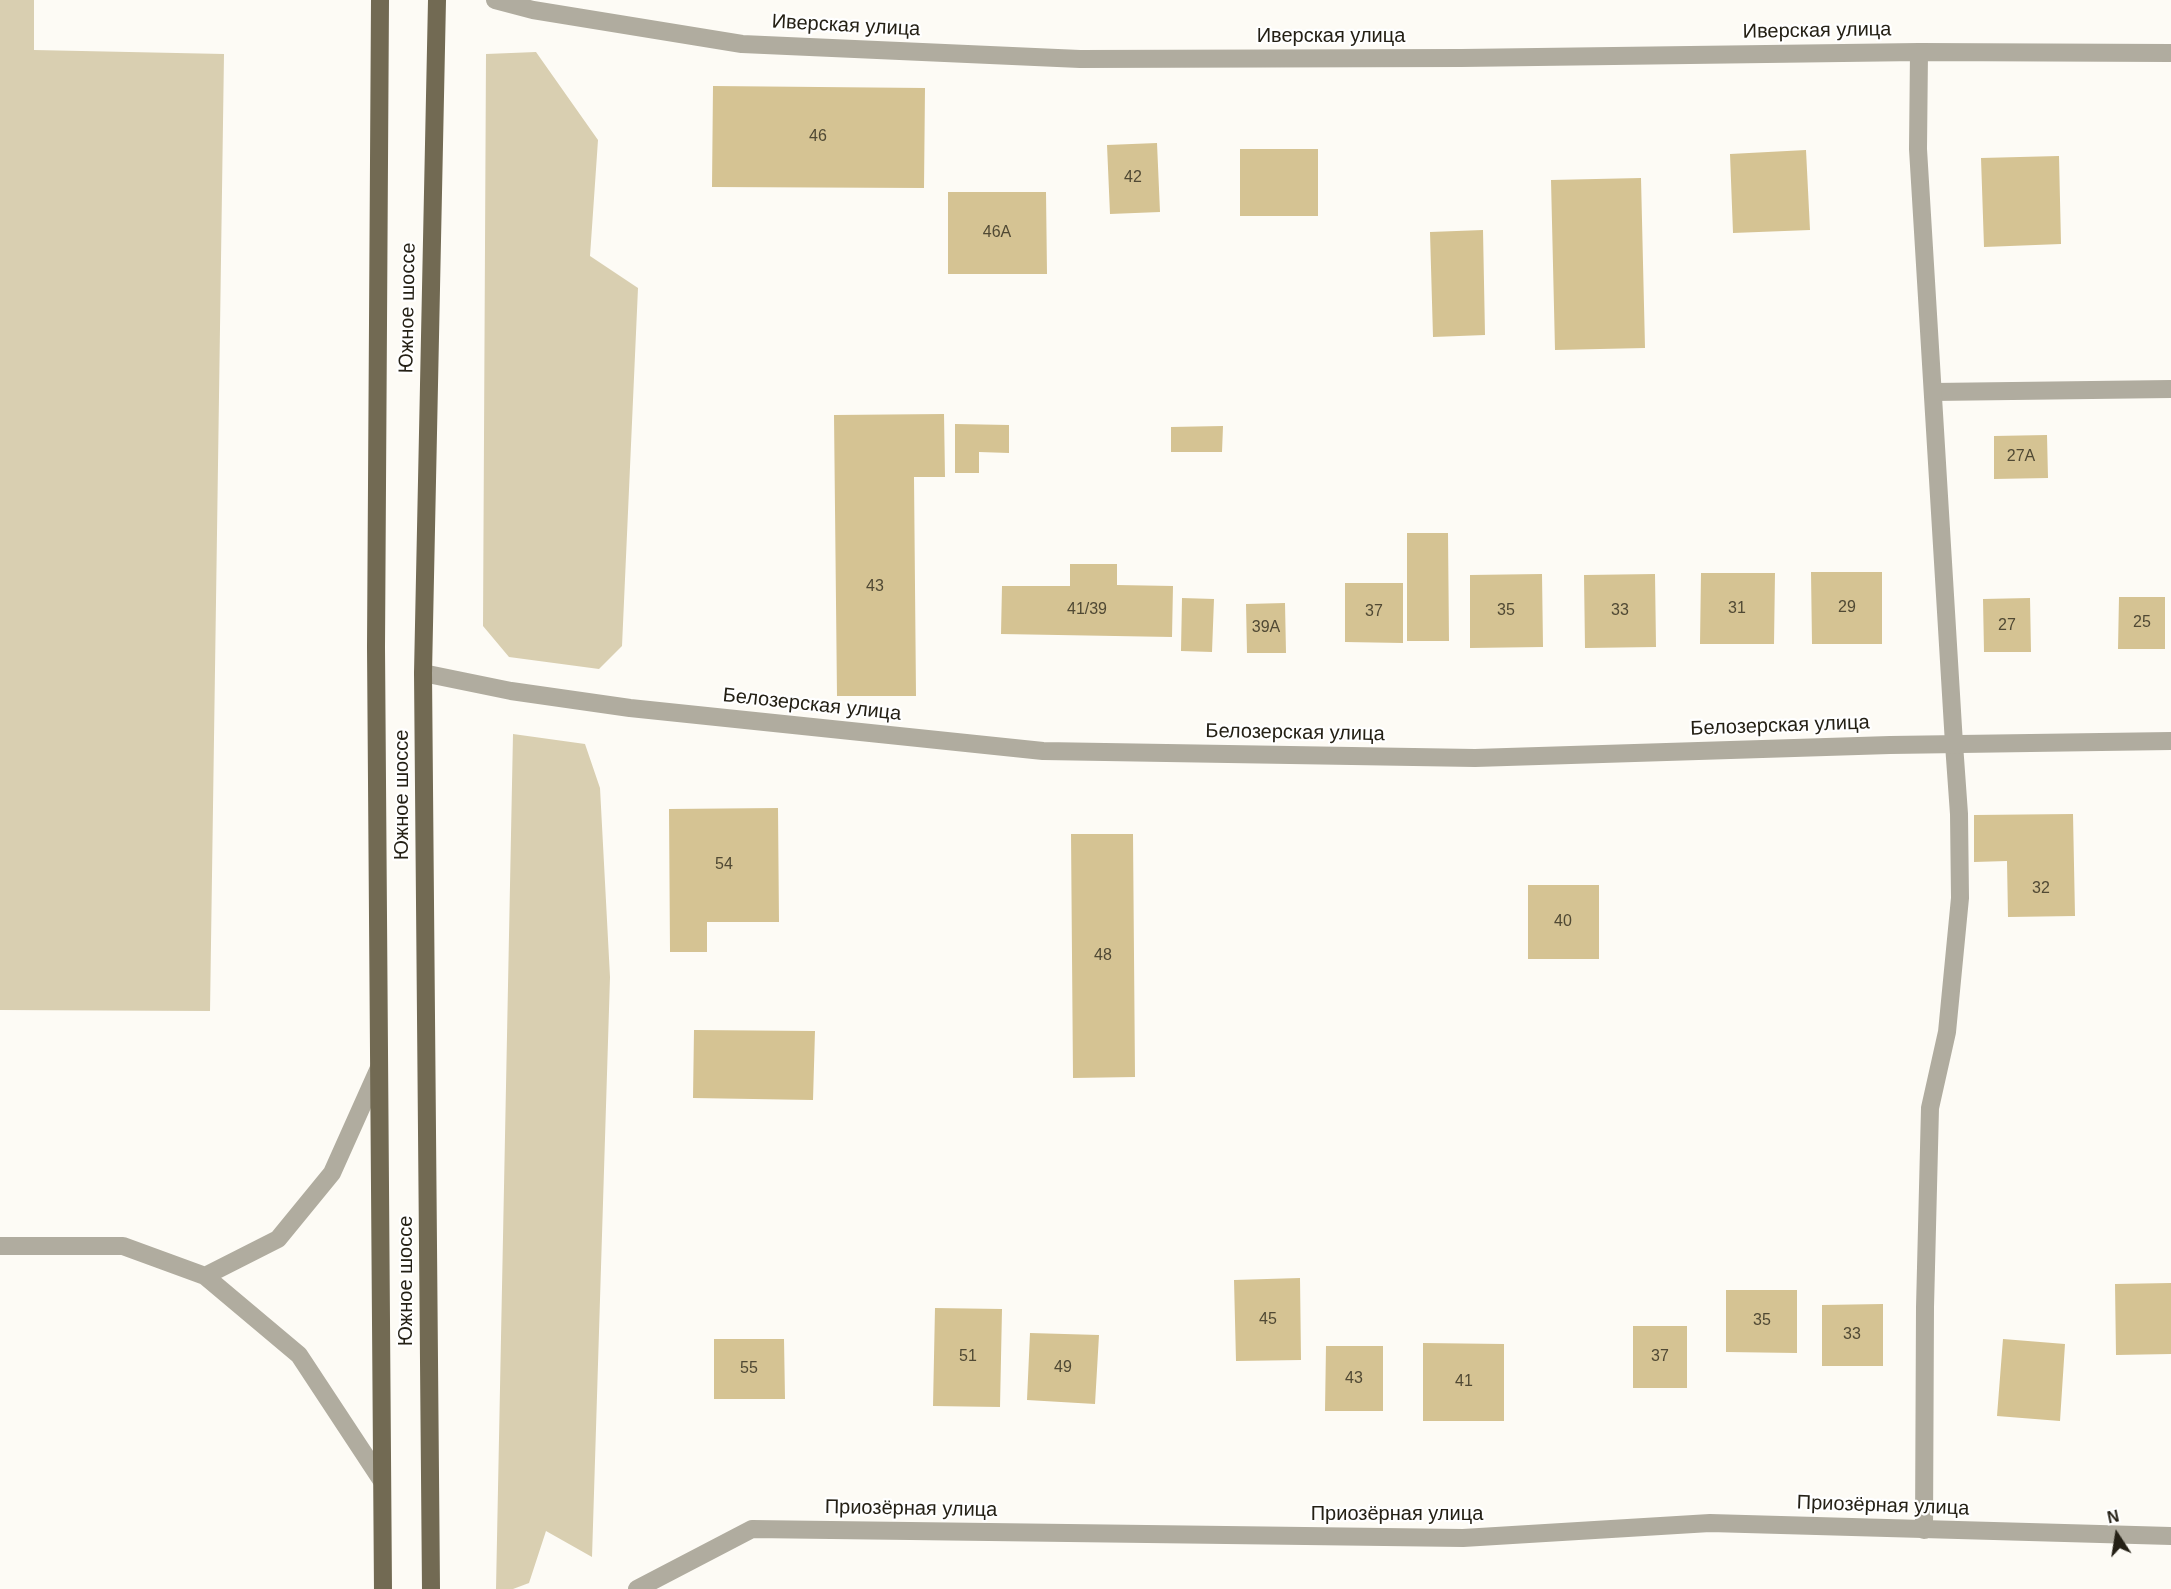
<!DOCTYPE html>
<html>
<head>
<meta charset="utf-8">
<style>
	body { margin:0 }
	#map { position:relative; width:2171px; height:1589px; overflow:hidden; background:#fdfbf5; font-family:Helvetica,sans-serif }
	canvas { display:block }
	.north { position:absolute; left:2087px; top:1505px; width:60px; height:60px; -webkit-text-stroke:4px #fff; paint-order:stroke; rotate:348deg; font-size:16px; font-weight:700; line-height:24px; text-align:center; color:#242015 }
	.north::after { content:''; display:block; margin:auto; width:21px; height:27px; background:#242015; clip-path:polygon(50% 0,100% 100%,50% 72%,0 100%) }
</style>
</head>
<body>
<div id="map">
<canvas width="2171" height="1589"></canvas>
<div class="north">N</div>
</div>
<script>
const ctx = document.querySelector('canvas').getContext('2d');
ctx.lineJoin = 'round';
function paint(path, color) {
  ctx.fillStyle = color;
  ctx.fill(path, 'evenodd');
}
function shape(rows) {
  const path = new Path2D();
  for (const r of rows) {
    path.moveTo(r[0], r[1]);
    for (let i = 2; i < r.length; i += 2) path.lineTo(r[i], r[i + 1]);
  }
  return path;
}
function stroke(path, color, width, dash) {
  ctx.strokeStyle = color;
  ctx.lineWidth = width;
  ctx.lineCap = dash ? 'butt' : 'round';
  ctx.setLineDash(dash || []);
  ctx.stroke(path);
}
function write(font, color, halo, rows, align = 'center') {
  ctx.font = font + ' Helvetica,sans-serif';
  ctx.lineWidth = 4.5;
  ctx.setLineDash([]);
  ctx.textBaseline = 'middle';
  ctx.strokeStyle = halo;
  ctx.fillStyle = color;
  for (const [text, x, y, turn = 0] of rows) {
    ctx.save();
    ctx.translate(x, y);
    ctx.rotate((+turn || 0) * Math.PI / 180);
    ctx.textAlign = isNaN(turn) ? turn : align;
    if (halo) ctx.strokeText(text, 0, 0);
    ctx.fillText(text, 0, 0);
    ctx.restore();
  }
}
paint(shape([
	[0,0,34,0,34,50,224,54,210,1011,0,1010],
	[536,52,598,140,590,256,638,288,622,646,599,669,509,657,483,626,486,54],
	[513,734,585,744,600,788,610,977,592,1557,546,1531,529,1583,513,1589,496,1589]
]), '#d9cfb1');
paint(shape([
	[713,86,925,88,924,188,712,187],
	[1157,143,1160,212,1110,214,1107,145],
	[1240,149,1318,149,1318,216,1240,216],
	[1806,150,1810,230,1733,233,1730,154],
	[2059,156,2061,244,1984,247,1981,158],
	[1641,178,1645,348,1555,350,1551,180],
	[948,192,1046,192,1047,274,948,274],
	[1483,230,1485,335,1433,337,1430,232],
	[944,414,945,477,914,477,916,696,837,696,834,415],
	[955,424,1009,425,1009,453,979,452,979,473,955,473],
	[1223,426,1222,452,1171,452,1171,427],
	[2047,435,2048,478,1994,479,1994,436],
	[1407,533,1448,533,1449,641,1407,641],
	[1070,564,1117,564,1117,585,1173,586,1172,637,1001,634,1002,586,1070,586],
	[1811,572,1882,572,1882,644,1812,644],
	[1701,573,1775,573,1774,644,1700,644],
	[1542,574,1543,647,1470,648,1470,575],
	[1655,574,1656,647,1585,648,1584,575],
	[1345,583,1403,583,1403,643,1345,642],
	[2119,597,2165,597,2165,649,2118,649],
	[1182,598,1214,599,1212,652,1181,651],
	[2030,598,2031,652,1984,652,1983,599],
	[1285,603,1286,653,1247,653,1246,604],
	[778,808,779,922,707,922,707,952,670,952,669,809],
	[2073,814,2075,916,2008,917,2007,861,1974,862,1974,815],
	[1071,834,1133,834,1135,1077,1073,1078],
	[1528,885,1599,885,1599,959,1528,959],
	[694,1030,815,1031,813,1100,693,1098],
	[1300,1278,1301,1360,1236,1361,1234,1280],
	[2171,1283,2171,1354,2116,1355,2115,1284],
	[1726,1290,1797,1290,1797,1353,1726,1352],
	[1883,1304,1883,1366,1822,1366,1822,1305],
	[935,1308,1002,1309,1000,1407,933,1406],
	[1633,1326,1687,1326,1687,1388,1633,1388],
	[1030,1333,1099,1335,1095,1404,1027,1400],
	[714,1339,784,1339,785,1399,714,1399],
	[2003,1339,2065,1344,2060,1421,1997,1416],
	[1423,1343,1504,1344,1504,1421,1423,1421],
	[1326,1346,1383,1346,1383,1411,1325,1411]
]), '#d5c393');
stroke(shape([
	[1933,392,2171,389],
	[0,1246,123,1246,205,1276,299,1355,382,1481],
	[205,1276,278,1239,332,1173,379,1068],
	[1924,1530,1925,1307,1930,1108,1947,1032,1960,898,1959,814,1954,744]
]), '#b0ac9f', 18);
stroke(shape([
	[495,0,533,10,742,44,1080,59,1461,58,1919,52,2171,53],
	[1919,52,1918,149,1954,744],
	[423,673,511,691,630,708,1043,751,1475,758,1890,745,2171,741],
	[637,1589,752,1529,1463,1538,1710,1523,2171,1536]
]), '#b0ac9f', 18);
stroke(shape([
	[380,0,376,647,383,1589],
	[431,1589,423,673,437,0]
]), '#726a53', 18);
write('16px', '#504934', null, [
	["46",818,137],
	["42",1133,178],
	["46А",997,233],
	["27А",2021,457],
	["43",875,587],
	["29",1847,608],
	["31",1737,609],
	["41/39",1087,610],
	["35",1506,611],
	["33",1620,611],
	["37",1374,612],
	["25",2142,623],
	["27",2007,626],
	["39А",1266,628],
	["54",724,865],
	["32",2041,889],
	["40",1563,922],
	["48",1103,956],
	["45",1268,1320],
	["35",1762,1321],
	["33",1852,1335],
	["51",968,1357],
	["37",1660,1357],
	["49",1063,1368],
	["55",749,1369],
	["43",1354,1379],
	["41",1464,1382]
]);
write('20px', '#242015', '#fff', [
	["Иверская улица",846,26,3],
	["Иверская улица",1817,31,-1],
	["Иверская улица",1331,36],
	["Южное шоссе",408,308,-89],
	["Белозерская улица",812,705,6],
	["Белозерская улица",1780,726,-2],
	["Белозерская улица",1295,733,1],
	["Южное шоссе",402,795,-90],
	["Южное шоссе",406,1281,-90],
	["Приозёрная улица",1883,1506,2],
	["Приозёрная улица",911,1509,1],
	["Приозёрная улица",1397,1514]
]);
</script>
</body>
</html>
